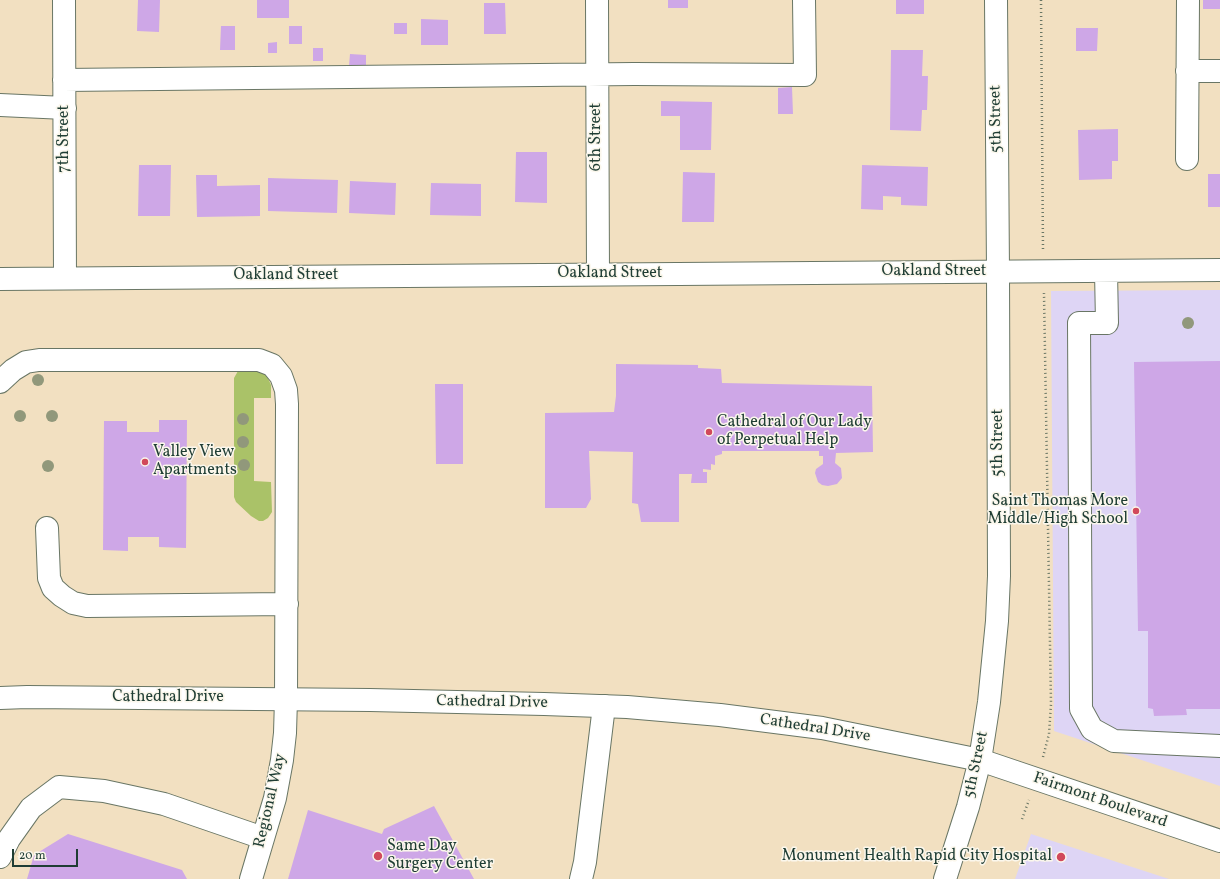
<!DOCTYPE html>
<html>
<head>
<meta charset="utf-8">
<style>
	body { margin:0 }
	#map { position:relative; width:1220px; height:879px; overflow:hidden; background:#f2e0c1; font-family:Vollkorn,serif }
	canvas { display:block }
	.scale { position:absolute; left:12px; top:849px; width:66px; height:18px; box-sizing:border-box; border:2px solid #1f3d34; border-top:0; padding-left:5px; font-size:12px; line-height:14px; white-space:nowrap; color:#1f3d34; -webkit-text-stroke:3px #fbf7ec; paint-order:stroke }
</style>
</head>
<body>
<div id="map">
<canvas width="1220" height="879"></canvas>
<div class="scale">20 m</div>
</div>
<script>
const ctx = document.querySelector('canvas').getContext('2d');
ctx.lineJoin = 'round';
function paint(path, color) {
  ctx.fillStyle = color;
  ctx.fill(path, 'evenodd');
}
function shape(rows) {
  const path = new Path2D();
  for (const r of rows) {
    path.moveTo(r[0], r[1]);
    for (let i = 2; i < r.length; i += 2) path.lineTo(r[i], r[i + 1]);
  }
  return path;
}
function stroke(path, color, width, dash) {
  ctx.strokeStyle = color;
  ctx.lineWidth = width;
  ctx.lineCap = dash ? 'butt' : 'round';
  ctx.setLineDash(dash || []);
  ctx.stroke(path);
}
function write(font, color, halo, rows, align = 'center') {
  ctx.font = font + ' Vollkorn,serif';
  ctx.lineWidth = 3;
  ctx.setLineDash([]);
  ctx.textBaseline = 'middle';
  ctx.strokeStyle = halo;
  ctx.fillStyle = color;
  for (const [text, x, y, turn = 0] of rows) {
    ctx.save();
    ctx.translate(x, y);
    ctx.rotate((+turn || 0) * Math.PI / 180);
    ctx.textAlign = isNaN(turn) ? turn : align;
    if (halo) ctx.strokeText(text, 0, 0);
    ctx.fillText(text, 0, 0);
    ctx.restore();
  }
}
paint(shape([
	[1220,290,1220,786,1054,731,1051,291],
	[1031,834,1169,879,1015,879]
]), '#ded5f5');
paint(shape([
	[244,369,261,371,267,376,271,385,271,398,254,398,254,481,271,482,272,512,268,518,263,521,259,521,251,516,236,502,234,497,234,378,238,371]
]), '#aac268');
paint(shape([
	[138,0,160,0,159,32,137,31],
	[257,0,289,0,289,18,257,18],
	[668,0,688,0,688,8,668,8],
	[896,0,924,0,924,14,896,14],
	[1203,0,1220,0,1220,9,1203,9],
	[484,3,505,3,506,34,484,34],
	[421,19,448,20,448,45,421,45],
	[394,23,407,23,407,34,394,34],
	[221,26,235,26,235,50,220,50],
	[289,26,302,26,302,44,289,44],
	[1076,28,1098,28,1097,51,1076,51],
	[277,42,277,53,268,53,268,43],
	[313,48,323,48,323,61,313,61],
	[891,50,923,50,922,76,928,76,927,110,922,110,921,131,890,130],
	[350,54,366,55,366,66,349,66],
	[792,87,793,114,778,114,778,88],
	[661,101,712,102,711,150,680,150,680,116,661,116],
	[1118,129,1118,161,1112,161,1112,179,1079,180,1078,130],
	[516,152,547,152,547,203,515,202],
	[139,165,171,165,170,216,138,216],
	[862,165,928,167,927,206,901,205,901,197,883,196,883,210,861,209],
	[683,172,715,173,714,222,682,222],
	[1208,174,1220,174,1220,207,1208,207],
	[196,175,217,175,217,186,260,185,260,216,197,217],
	[268,178,338,180,337,213,268,211],
	[350,181,396,183,395,215,349,213],
	[431,183,481,184,481,216,430,215],
	[1220,361,1220,709,1186,709,1187,715,1154,716,1153,709,1148,708,1148,631,1138,631,1134,362],
	[616,364,698,365,698,368,721,369,722,383,872,386,873,452,836,453,835,463,841,468,842,478,837,484,828,486,822,485,818,482,815,473,816,469,823,464,823,456,819,456,819,451,722,451,722,454,715,456,715,465,711,464,711,470,703,469,703,472,707,472,707,483,691,483,692,474,679,474,679,522,641,522,638,504,632,503,633,452,589,451,591,499,586,508,545,508,545,413,614,412,616,396],
	[435,384,463,384,463,464,436,464],
	[159,420,187,420,186,548,159,547,159,537,128,537,128,551,103,550,104,421,127,421,127,432,159,432],
	[434,806,474,879,288,879,308,810,382,834,384,829],
	[68,834,182,870,187,879,27,879,34,855]
]), '#cea7e7');
const minor = shape([
	[64,0,65,277],
	[597,0,598,274],
	[1187,71,1220,71],
	[64,80,634,74,805,75,804,0],
	[0,105,65,108],
	[1187,159,1188,0],
	[1106,271,1107,323,1079,323,1081,709,1092,729,1114,741,1220,746],
	[0,279,1220,270],
	[0,382,13,370,26,362,39,360,259,360,272,365,281,376,286,390,287,404,286,699,285,733,282,760,275,798,251,879],
	[47,528,49,578,53,588,62,596,73,603,87,606,287,604],
	[980,760,1220,841],
	[0,857,9,839,31,808,59,787,104,791,164,804,263,838],
	[581,879,585,862,604,706]
]);
const major = shape([
	[0,698,27,697,370,700,544,704,627,707,720,715,822,728,980,760],
	[945,879,968,807,980,760,989,702,997,621,999,576,998,272,996,0]
]);
stroke(minor, '#697665', 24);
stroke(major, '#697665', 24);
stroke(shape([
	[1041,0,1043,250],
	[1043,757,1049,734,1051,704,1044,293],
	[1022,819,1029,800]
]), '#697665', 2.5, [1, 3]);
stroke(minor, '#fff', 22);
stroke(major, '#fff', 22);
ctx.fillStyle = '#91987b';
for (const [x, y] of [
	[1188,323],
	[38,380],
	[20,416],
	[52,416],
	[243,419],
	[243,442],
	[244,465],
	[48,466]
]) {
  ctx.beginPath();
  ctx.arc(x, y, 6, 0, 2 * Math.PI);
  ctx.fill();
}
for (const [x, y, r, color] of [
	[709,432,4,"#d1495b"],
	[145,462,4,"#d1495b"],
	[1136,511,4,"#d1495b"],
	[378,856,5,"#d1495b"],
	[1061,857,5,"#d1495b"]
]) {
  const dot = new Path2D();
  dot.arc(x, y, r, 0, 2 * Math.PI);
  ctx.fillStyle = color;
  ctx.fill(dot);
  stroke(dot, '#fbf7ec', 1.5);
}
write('16px', '#1f3d34', '#fbf7ec', [
	["5th Street",997,119,-91],
	["6th Street",597,137,-90],
	["7th Street",65,139,-90],
	["Oakland Street",934,272],
	["Oakland Street",610,274],
	["Oakland Street",286,276],
	["5th Street",999,443,-90],
	["Cathedral Drive",168,698],
	["Cathedral Drive",492,703,1],
	["Cathedral Drive",815,729,9],
	["5th Street",977,765,-78],
	["Regional Way",271,801,-77],
	["Fairmont Boulevard",1100,801,19]
]);
write('16px', '#1f3d34', '#fbf7ec', [
	["Cathedral of Our Lady",717,423],
	["of Perpetual Help",717,441],
	["Valley View",153,453],
	["Apartments",153,471],
	["Saint Thomas More",1128,502,"right"],
	["Middle/High School",1128,520,"right"],
	["Same Day",387,847],
	["Surgery Center",387,865],
	["Monument Health Rapid City Hospital",1052,857,"right"]
], 'left');
</script>
</body>
</html>
